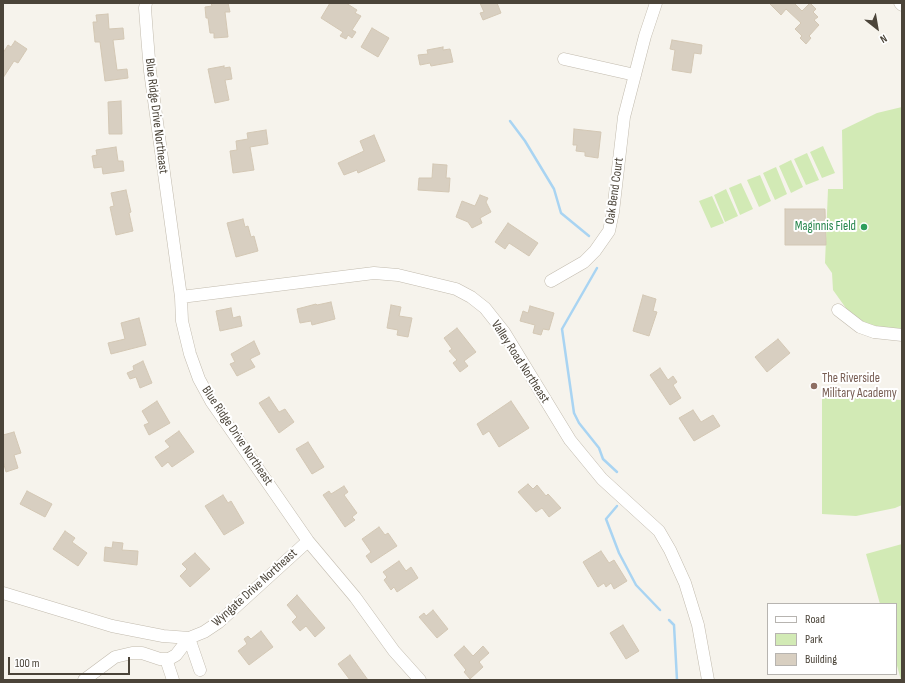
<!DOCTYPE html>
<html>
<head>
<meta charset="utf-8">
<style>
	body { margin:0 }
	#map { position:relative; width:905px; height:683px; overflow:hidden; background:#f6f3ec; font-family:"Sofia Sans Condensed",sans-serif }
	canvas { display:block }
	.frame { position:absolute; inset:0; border:4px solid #4b4439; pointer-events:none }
	.legend { position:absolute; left:767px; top:603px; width:130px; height:72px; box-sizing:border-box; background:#fff; border:1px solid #b7b4b0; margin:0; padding:5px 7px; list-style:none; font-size:12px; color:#4b4439 }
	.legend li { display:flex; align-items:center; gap:8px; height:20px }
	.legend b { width:20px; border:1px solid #b7b4b0 }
	.north { position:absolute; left:857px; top:8px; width:40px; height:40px; -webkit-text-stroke:3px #fff; paint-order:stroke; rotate:149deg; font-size:11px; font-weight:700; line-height:16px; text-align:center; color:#4b4439 }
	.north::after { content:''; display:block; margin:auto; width:14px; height:18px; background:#4b4439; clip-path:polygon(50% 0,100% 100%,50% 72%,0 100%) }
	.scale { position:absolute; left:8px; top:657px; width:122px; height:18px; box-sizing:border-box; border:2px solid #4b4439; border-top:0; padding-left:5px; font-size:12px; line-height:14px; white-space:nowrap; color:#4b4439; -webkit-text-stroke:3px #fff; paint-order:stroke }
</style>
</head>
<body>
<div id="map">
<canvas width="905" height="683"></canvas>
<div class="frame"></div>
<ul class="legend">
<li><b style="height:5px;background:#fff"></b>Road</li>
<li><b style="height:11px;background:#d2eab5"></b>Park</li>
<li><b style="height:11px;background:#d8cfc1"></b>Building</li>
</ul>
<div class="north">N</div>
<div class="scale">100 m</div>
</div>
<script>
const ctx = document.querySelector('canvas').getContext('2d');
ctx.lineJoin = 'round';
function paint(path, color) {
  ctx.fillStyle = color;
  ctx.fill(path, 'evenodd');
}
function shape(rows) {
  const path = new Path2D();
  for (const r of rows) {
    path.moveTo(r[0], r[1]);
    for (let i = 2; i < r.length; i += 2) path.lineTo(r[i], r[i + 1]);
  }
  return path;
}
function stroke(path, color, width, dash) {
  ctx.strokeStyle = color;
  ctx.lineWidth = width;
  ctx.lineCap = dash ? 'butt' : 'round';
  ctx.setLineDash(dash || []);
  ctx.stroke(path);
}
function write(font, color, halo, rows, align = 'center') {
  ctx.font = font + ' "Sofia Sans Condensed",sans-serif';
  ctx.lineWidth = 4;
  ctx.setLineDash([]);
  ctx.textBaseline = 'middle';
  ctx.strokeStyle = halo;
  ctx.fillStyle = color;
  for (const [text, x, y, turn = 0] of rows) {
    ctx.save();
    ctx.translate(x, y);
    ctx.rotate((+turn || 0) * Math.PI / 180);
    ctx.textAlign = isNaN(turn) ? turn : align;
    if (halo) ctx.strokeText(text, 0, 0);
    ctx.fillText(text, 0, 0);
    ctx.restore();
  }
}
paint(shape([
	[902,107,902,332,873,328,853,318,833,290,832,273,825,263,828,189,843,189,842,130,877,113],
	[823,146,835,173,822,178,810,152],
	[807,153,819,180,806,185,794,159],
	[791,160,803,187,791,193,779,166],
	[776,167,787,194,775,200,763,173],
	[760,175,771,201,759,207,747,180],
	[741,183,753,209,740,215,729,188],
	[726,189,738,216,725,222,714,195],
	[712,196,724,223,711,228,699,201],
	[822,396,902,400,902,505,895,508,856,516,822,514],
	[902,544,902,680,901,680,896,662,896,604,880,604,866,554]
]), '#d2eab5');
stroke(shape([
	[510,121,525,141,554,189,561,213,589,236],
	[597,268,562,329,574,413,579,423,599,448,603,459,617,472],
	[617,506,606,519,619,553,636,585,660,610],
	[669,620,674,625,677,680]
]), '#a9d4f2', 2.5);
const building = shape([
	[211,3,228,3,230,12,225,12,228,37,214,38,214,33,210,33,208,18,206,18,205,7,212,6,211,3],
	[330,3,346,3,357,10,355,13,361,16,352,30,356,32,352,38,348,35,346,39,340,36,343,32,321,18,330,3],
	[480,3,497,3,501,13,483,20,480,13,484,12,480,3],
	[769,3,794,3,802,11,810,3,816,9,813,12,818,17,814,20,819,25,809,36,811,38,806,44,800,38,802,36,795,29,801,23,786,9,781,15,769,3],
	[108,14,109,29,123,28,124,39,113,40,117,70,127,69,128,78,105,81,100,42,95,42,93,22,97,22,96,15,108,14],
	[372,28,389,38,378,57,361,47,372,28],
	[672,40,702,45,701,54,694,53,691,73,672,70,675,50,670,49,672,40],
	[15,41,27,49,18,63,14,61,3,78,3,53,8,45,11,47,15,41],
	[443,47,443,50,450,49,453,62,431,66,430,63,420,65,418,55,428,54,427,50,443,47],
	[224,66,224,68,230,67,232,79,225,80,229,100,215,103,208,69,224,66],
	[121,101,122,134,109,134,108,102,121,101],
	[574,129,601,132,598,158,585,156,585,152,576,151,577,145,573,145,574,129],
	[266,130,268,144,250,147,254,170,233,173,230,151,237,150,236,141,248,139,247,133,266,130],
	[374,135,385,161,358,173,357,170,344,175,338,163,364,151,360,141,374,135],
	[116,147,118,161,123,161,124,171,103,174,102,167,94,168,92,156,97,155,96,150,116,147],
	[433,164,447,165,446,178,450,178,449,192,418,190,419,178,432,178,433,164],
	[126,190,131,212,129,213,133,231,116,235,110,207,114,206,111,193,126,190],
	[480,195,488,198,486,202,491,212,480,218,482,223,472,228,468,222,456,217,462,201,475,206,480,195],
	[785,209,825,209,826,245,785,245,785,209],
	[243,219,245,227,248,226,251,237,254,236,258,251,236,257,227,223,243,219],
	[508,223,538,243,529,256,509,243,505,249,495,242,508,223],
	[643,295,656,299,653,311,657,312,649,336,633,331,643,295],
	[331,302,335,319,312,325,311,321,300,323,297,309,316,304,317,305,331,302],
	[391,305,401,307,399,316,412,318,408,337,397,335,398,330,387,328,391,305],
	[530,306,554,313,549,330,543,329,541,335,533,333,535,325,520,321,523,311,528,313,530,306],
	[231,308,233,318,240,316,242,326,220,331,216,311,231,308],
	[139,318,146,345,111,354,108,343,125,339,121,323,139,318],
	[457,328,476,352,464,361,468,366,460,372,453,363,457,360,449,351,452,349,444,338,457,328],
	[778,339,790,353,767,372,755,357,778,339],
	[254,341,260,354,250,359,255,367,237,376,230,364,235,362,231,354,254,341],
	[143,361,152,383,140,388,136,377,130,379,127,373,134,370,133,366,143,361],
	[660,368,668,380,673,376,677,382,673,385,681,398,670,405,650,375,660,368],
	[269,397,279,412,285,409,294,422,279,433,259,403,269,397],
	[157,401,170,423,149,435,144,425,149,423,142,411,157,401],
	[511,401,529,428,499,447,489,431,483,435,477,424,511,401],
	[693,410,701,422,713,415,720,426,694,441,679,418,693,410],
	[179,431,194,452,172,467,168,462,162,467,155,457,170,447,165,441,179,431],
	[14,432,21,453,14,455,18,468,6,472,3,461,3,435,14,432],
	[308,442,324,467,312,474,296,449,308,442],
	[528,484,533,489,537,485,546,496,548,494,561,508,549,517,542,508,536,512,518,492,528,484],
	[344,486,348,492,344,495,357,513,352,517,355,520,345,527,323,495,329,491,331,494,344,486],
	[27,491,52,504,45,517,20,504,27,491],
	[223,495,228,503,231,501,244,523,224,535,205,506,223,495],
	[379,527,385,535,388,533,397,546,371,563,366,556,371,552,362,539,379,527],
	[65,531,75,538,72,542,87,553,78,566,53,549,65,531],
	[113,542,123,543,122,550,138,551,137,565,104,561,105,547,112,548,113,542],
	[601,551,609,563,614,560,627,581,614,589,611,583,606,587,604,583,598,587,583,562,601,551],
	[195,553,210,569,190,587,180,576,187,569,182,564,195,553],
	[399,561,406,571,411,567,418,578,397,592,394,587,391,590,384,580,387,577,383,572,399,561],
	[297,595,325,628,315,637,306,626,300,631,292,622,297,617,287,605,297,595],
	[433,610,448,629,437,638,419,617,424,613,426,616,433,610],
	[623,625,639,651,626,659,610,633,623,625],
	[261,631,273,647,249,665,238,651,247,644,244,639,248,636,251,639,261,631],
	[464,646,473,656,483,646,489,653,479,662,483,667,470,679,464,672,466,670,454,655,464,646],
	[350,655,368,680,350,680,338,664,350,655]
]);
paint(building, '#d8cfc1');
stroke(building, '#d3c7b4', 1);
const minor = shape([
	[146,3,145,8,147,35,150,71,181,297,182,321,190,354,199,379,211,401,308,541,355,597,394,651,420,680],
	[900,3,902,5],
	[564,59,635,75],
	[551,281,584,262,595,251,609,231,613,212,624,117,645,36,656,3],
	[181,297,374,273,398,275,456,289,471,297,485,308,504,332,570,440,602,479,659,531,670,550,685,583,698,625,708,680],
	[838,310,860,327,874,332,902,335],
	[3,593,112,626,163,636,189,638],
	[166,659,173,680],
	[200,670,189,638,204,632,219,622,308,541],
	[84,680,115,657,132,653,142,653,160,659,169,659,176,655,189,638]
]);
stroke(minor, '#c2bbae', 13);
stroke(minor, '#fff', 12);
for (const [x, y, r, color] of [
	[864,227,4,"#2e9e5b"],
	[814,386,4,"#8d6e63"]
]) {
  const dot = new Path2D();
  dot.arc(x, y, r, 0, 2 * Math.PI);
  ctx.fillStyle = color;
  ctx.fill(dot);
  stroke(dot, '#fff', 1.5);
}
write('13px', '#4b4439', '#fff', [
	["Blue Ridge Drive Northeast",156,116,83],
	["Oak Bend Court",615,191,-82],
	["Valley Road Northeast",520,362,57],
	["Blue Ridge Drive Northeast",237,436,56],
	["Wyngate Drive Northeast",255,588,-42]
]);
write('13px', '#27864d', '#fff', [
	["Maginnis Field",856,227]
], 'right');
write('13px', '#785e54', '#fff', [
	["The Riverside",822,379],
	["Military Academy",822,394]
], 'left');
</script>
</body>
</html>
